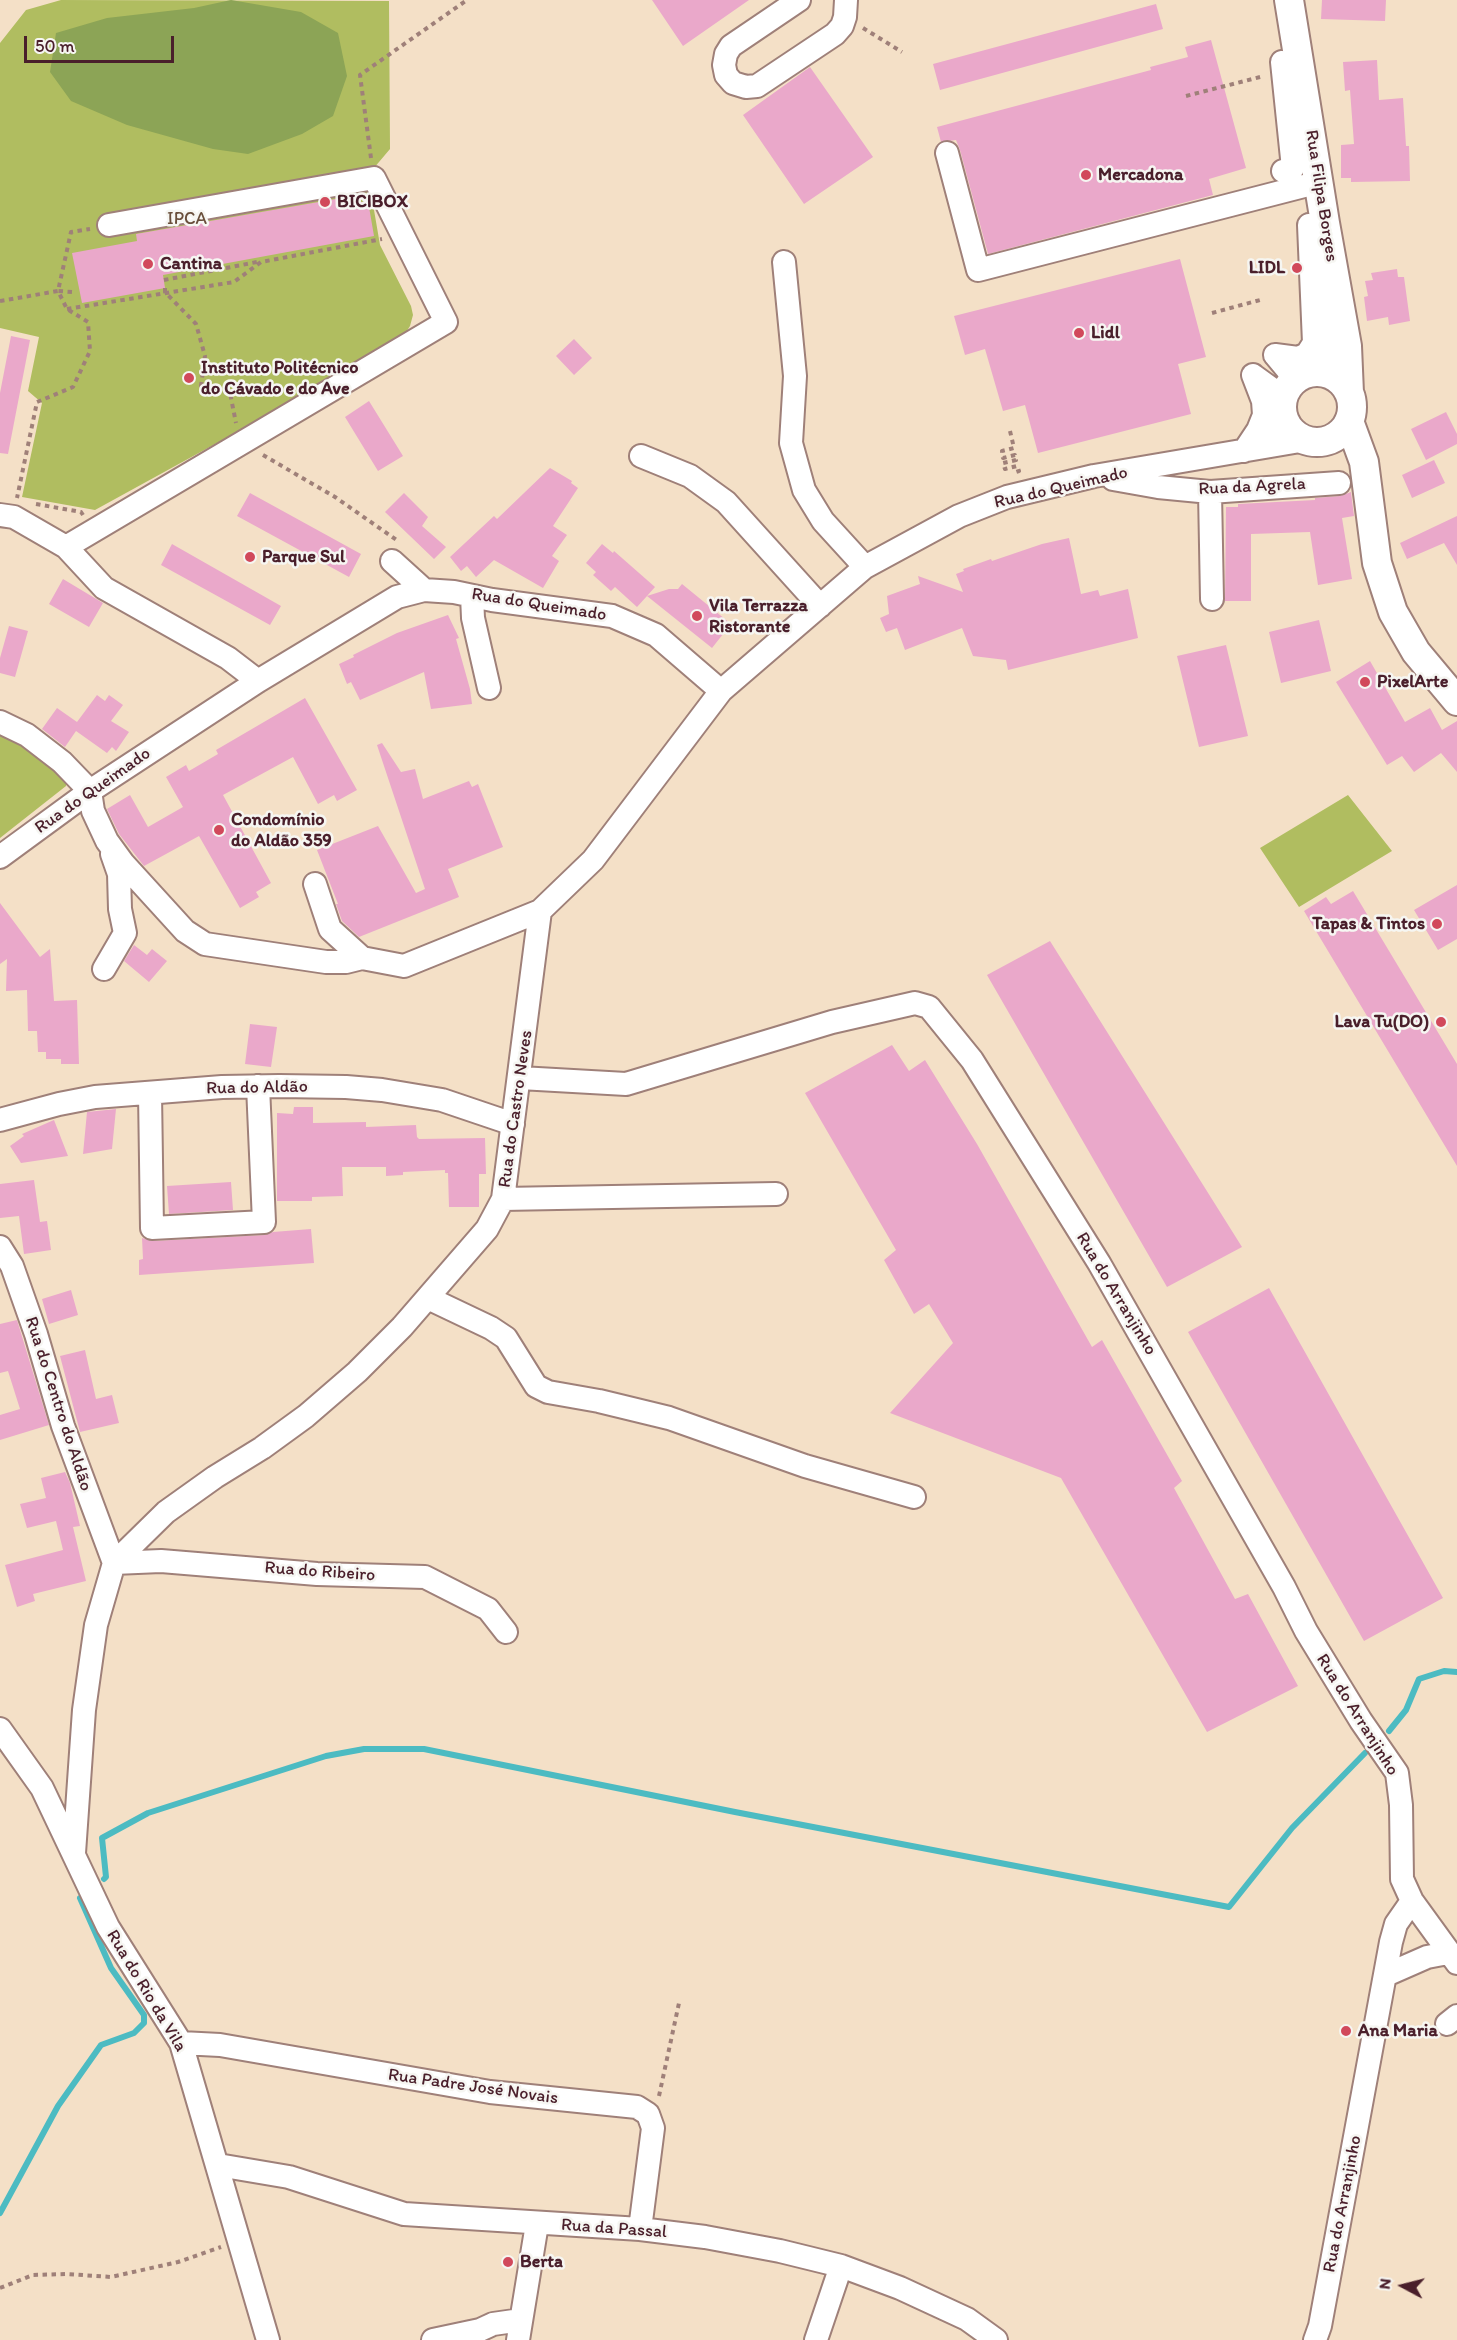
<!DOCTYPE html>
<html>
<head>
<meta charset="utf-8">
<style>
	body { margin:0 }
	#map { position:relative; width:1457px; height:2340px; overflow:hidden; background:#f4e0c7; font-family:Itim,sans-serif }
	canvas { display:block }
	.north { position:absolute; left:1373px; top:2256px; width:60px; height:60px; -webkit-text-stroke:4px #f6f6f2; paint-order:stroke; rotate:277deg; font-size:16px; font-weight:700; line-height:24px; text-align:center; color:#4a1f2b }
	.north::after { content:''; display:block; margin:auto; width:21px; height:27px; background:#4a1f2b; clip-path:polygon(50% 0,100% 100%,50% 72%,0 100%) }
	.scale { position:absolute; left:24px; top:36px; width:150px; height:27px; box-sizing:border-box; border:3px solid #4a1f2b; border-top:0; padding-left:8px; font-size:18px; line-height:21px; white-space:nowrap; color:#4a1f2b; -webkit-text-stroke:4px #f6f6f2; paint-order:stroke }
</style>
</head>
<body>
<div id="map">
<canvas width="1457" height="2340"></canvas>
<div class="north">N</div>
<div class="scale">50 m</div>
</div>
<script>
const ctx = document.querySelector('canvas').getContext('2d');
ctx.lineJoin = 'round';
function paint(path, color) {
  ctx.fillStyle = color;
  ctx.fill(path, 'evenodd');
}
function shape(rows) {
  const path = new Path2D();
  for (const r of rows) {
    if (r.length === 3) {
      path.moveTo(r[0] + r[2], r[1]);
      path.arc(r[0], r[1], r[2], 0, 2 * Math.PI);
      continue;
    }
    path.moveTo(r[0], r[1]);
    for (let i = 2; i < r.length; i += 2) path.lineTo(r[i], r[i + 1]);
  }
  return path;
}
function stroke(path, color, width, dash) {
  ctx.strokeStyle = color;
  ctx.lineWidth = width;
  ctx.lineCap = dash ? 'butt' : 'round';
  ctx.setLineDash(dash || []);
  ctx.stroke(path);
}
function write(font, color, halo, rows, align = 'center') {
  ctx.font = font + ' Itim,sans-serif';
  ctx.lineWidth = 5;
  ctx.setLineDash([]);
  ctx.textBaseline = 'middle';
  ctx.strokeStyle = halo;
  ctx.fillStyle = color;
  for (const [text, x, y, turn = 0] of rows) {
    ctx.save();
    ctx.translate(x, y);
    ctx.rotate((+turn || 0) * Math.PI / 180);
    ctx.textAlign = isNaN(turn) ? turn : align;
    if (halo) ctx.strokeText(text, 0, 0);
    ctx.fillText(text, 0, 0);
    ctx.restore();
  }
}
paint(shape([
	[61,0,389,1,390,149,368,175,380,245,411,306,413,315,410,326,405,334,237,432,95,510,22,497,42,403,28,391,39,337,0,328,0,43,26,10],
	[0,728,66,776,66,786,0,838],
	[1348,795,1392,851,1299,907,1260,848]
]), '#b0bd60');
paint(shape([
	[231,0,301,12,338,33,347,76,333,116,302,134,248,154,213,149,127,125,71,101,50,72,56,33,107,18,194,8]
]), '#8ca456');
stroke(shape([
	[1389,1731,1406,1710,1419,1679,1444,1671,1457,1672],
	[104,1879,106,1877,102,1838,148,1813,326,1756,364,1749,424,1749,735,1812,1229,1907,1292,1828,1365,1753],
	[0,2213,58,2106,101,2045,134,2033,144,2023,144,2015,111,1968,80,1898]
]), '#4cbbc2', 6);
paint(shape([
	[652,0,749,0,683,46],
	[1322,0,1386,0,1385,21,1321,19],
	[1156,4,1163,29,940,90,933,64],
	[1211,40,1246,168,1209,179,1213,195,988,254,960,150,956,140,941,142,937,127,1151,70,1150,67,1188,57,1185,47],
	[1377,60,1379,100,1403,98,1406,146,1409,146,1410,181,1351,182,1351,178,1341,178,1341,145,1354,144,1350,90,1345,91,1343,62],
	[810,67,873,157,804,204,743,115],
	[347,197,348,204,368,201,374,236,163,275,165,288,82,303,72,253,137,241,136,234],
	[1180,259,1206,357,1178,364,1191,414,1038,453,1025,405,1003,411,985,349,965,355,954,316],
	[1397,269,1398,277,1404,277,1410,321,1389,325,1388,317,1367,321,1364,297,1368,296,1365,281,1373,280,1371,273],
	[11,336,30,340,8,454,0,453,0,393],
	[574,339,592,358,574,375,556,356],
	[369,401,403,456,378,471,345,417],
	[1446,412,1457,434,1457,444,1426,460,1411,429],
	[1434,460,1445,483,1412,498,1402,475],
	[550,468,572,481,571,483,578,488,553,526,567,535,552,556,559,561,543,588,494,560,476,577,467,566,461,571,450,557,494,516,497,519],
	[1351,492,1354,516,1342,518,1352,579,1318,585,1310,532,1251,534,1251,601,1225,601,1226,507,1238,507,1238,504,1315,500,1315,498,1340,496],
	[250,493,361,554,349,577,237,516],
	[404,493,428,517,422,526,446,547,434,559,385,512],
	[1457,516,1457,565,1444,543,1407,559,1400,543],
	[1069,538,1081,594,1098,590,1100,596,1128,589,1138,638,1008,670,1006,660,973,656,962,628,905,650,897,628,886,632,880,618,889,614,887,596,920,584,918,576,963,592,956,574,964,571,963,569,991,559,992,561,1042,544],
	[172,544,281,606,270,625,161,565],
	[602,544,613,553,614,551,655,587,647,596,669,589,678,589,682,584,731,624,712,648,647,596,637,607,615,587,611,591,593,575,596,572,586,563],
	[63,579,103,603,89,627,49,604],
	[448,615,459,638,456,639,470,689,472,704,431,709,424,672,360,700,351,682,347,684,339,664,354,657,353,655,397,633],
	[1319,620,1331,671,1281,683,1269,632],
	[9,626,28,631,15,677,0,673,0,658],
	[1226,645,1248,736,1199,747,1177,656],
	[1370,661,1405,722,1430,708,1442,730,1457,721,1457,772,1441,753,1414,772,1402,756,1387,765,1336,682],
	[97,695,105,701,109,695,123,705,111,721,129,732,116,751,112,747,107,753,76,731,65,747,42,729,57,708,77,722],
	[305,698,357,790,337,801,334,795,318,804,293,757,223,795,271,883,256,892,259,897,240,908,199,836,144,866,119,834,107,809,130,795,148,827,183,807,166,777,186,765,189,771,218,754,216,750],
	[382,743,401,772,415,769,423,799,469,781,472,787,478,784,503,847,448,869,459,897,359,937,342,921,336,904,338,904,317,850,378,826,416,893,425,889,377,745],
	[1457,885,1457,939,1438,950,1414,910],
	[1353,891,1457,1064,1457,1166,1304,911,1326,897,1331,904],
	[0,903,40,957,50,949,54,1001,77,1000,79,1064,61,1064,61,1059,46,1059,46,1052,38,1052,37,1031,28,1031,27,990,6,991,7,959,0,964],
	[1050,941,1242,1247,1167,1287,987,975],
	[134,945,147,955,152,949,167,961,149,982,124,961],
	[250,1024,277,1027,271,1067,245,1064],
	[892,1045,909,1071,925,1060,977,1144,1092,1347,1102,1340,1182,1481,1174,1488,1235,1599,1248,1594,1298,1686,1207,1732,1061,1478,890,1413,953,1343,929,1304,914,1314,884,1260,896,1250,805,1093],
	[294,1107,313,1107,313,1123,366,1122,366,1127,416,1125,417,1137,419,1139,485,1138,486,1174,479,1174,479,1207,449,1207,448,1173,445,1173,445,1170,403,1172,403,1175,386,1176,386,1167,342,1167,343,1196,312,1197,312,1201,277,1201,277,1113,293,1114],
	[116,1109,112,1149,83,1154,87,1112],
	[54,1120,68,1156,21,1163,10,1146,24,1136,22,1134],
	[34,1180,40,1222,47,1221,51,1250,24,1254,19,1216,0,1218,0,1184],
	[231,1182,233,1210,169,1214,167,1186],
	[311,1229,314,1263,139,1275,139,1260,143,1259,142,1238,153,1241,265,1235,273,1232],
	[1269,1288,1443,1598,1364,1641,1188,1332],
	[71,1290,78,1315,49,1324,42,1299],
	[17,1320,49,1425,0,1440,0,1415,20,1409,8,1371,0,1373,0,1324],
	[85,1350,96,1399,112,1395,119,1423,80,1432,60,1356],
	[65,1472,70,1483,80,1526,73,1527,86,1581,33,1594,35,1601,17,1607,5,1565,63,1550,56,1521,27,1528,20,1504,46,1498,41,1478]
]), '#eaa8ca');
const minor = shape([
	[799,0,731,46,726,54,724,65,726,75,733,83,746,87,757,86,835,34,842,26,845,17,846,0],
	[1282,62,1293,168,1283,171],
	[947,153,978,270,1304,186],
	[784,262,795,376,791,443,804,490,823,521,865,567],
	[1275,355,1298,358,1307,354,1314,343,1309,225],
	[1275,355,1295,379],
	[1254,376,1283,397],
	[1252,446,1286,424],
	[1244,451,1258,430,1264,415,1263,401,1253,375],
	[641,456,690,476,726,502,820,606],
	[1113,479,1158,487,1210,492,1339,483],
	[1210,492,1212,599],
	[0,515,14,517,66,547,104,588,228,658,258,681],
	[66,547,446,322,374,178,109,225],
	[392,561,424,590],
	[472,596,473,618,489,688],
	[0,722,27,735,62,762,90,791],
	[90,791,93,811,107,841,123,863,185,931,205,944,326,962,346,962,362,958,404,966,540,911],
	[0,857,90,791,258,681,397,597,424,590,454,592,492,600,612,616,656,635,721,691],
	[315,884,330,929,362,958],
	[104,969,125,933,120,909,119,874,112,854],
	[520,1078,626,1084,832,1022,915,1003,929,1007,972,1060,1099,1263,1284,1587,1306,1631,1361,1721,1397,1773,1401,1805,1402,1879,1412,1901,1457,1963],
	[150,1093,152,1228,264,1222,258,1086],
	[0,1120,59,1104,95,1097,222,1087,279,1086,346,1087,382,1090,442,1100,513,1124],
	[503,1199,776,1194],
	[0,1247,12,1266,36,1334,63,1426,114,1563],
	[428,1298,491,1328,506,1338,536,1386,548,1392,599,1401,669,1418,805,1466,914,1497],
	[114,1563,161,1561,317,1574,425,1577,488,1609,506,1632],
	[0,1729,42,1788,108,1927,181,2043,268,2340],
	[74,1853,84,1710,96,1625,114,1563,166,1512,215,1477,262,1448,306,1416,357,1372,402,1327,487,1229,503,1199,540,911,593,860,721,691,865,567,959,516,1007,497,1094,476,1306,440],
	[1386,1975,1427,1957,1448,1953],
	[1447,2024,1457,2016],
	[181,2043,220,2045,490,2092,637,2107,648,2114,653,2128,640,2229],
	[218,2165,289,2177,404,2214,640,2229,705,2237,780,2251,841,2266,900,2288,967,2319,996,2340],
	[433,2340,480,2330,493,2324,521,2320],
	[518,2340,537,2224],
	[816,2340,841,2266],
	[1315,2340,1320,2326,1391,1942,1396,1924,1412,1901]
]);
const major = shape([
	[1289,0,1325,223,1347,346,1349,393],
	[1317,407,35],
	[1315,372,1321,362,1325,337,1319,292],
	[1349,421,1364,462,1377,563,1393,612,1416,652,1457,701]
]);
stroke(minor, '#9f8079', 26);
stroke(major, '#9f8079', 32);
stroke(shape([
	[863,28,902,52],
	[1186,96,1264,76],
	[371,158,360,75,467,0],
	[164,280,257,262],
	[165,288,165,292,196,324,205,356,201,386,230,393,236,423],
	[72,292,58,291,71,232,90,229],
	[0,301,58,291,67,309,88,322,90,351,73,387,37,402,17,498],
	[67,309,234,282,261,262,382,239],
	[1212,313,1260,300],
	[1010,431,1014,448,1002,451,1003,458,1015,455,1016,460,1003,463,1005,469,1017,466,1019,471,1016,472],
	[263,455,335,497,398,541],
	[36,504,81,512,83,515],
	[659,2096,679,2003],
	[0,2288,33,2275,67,2274,111,2277,178,2262,221,2247]
]), '#9f8079', 4, [4.5, 4.5]);
stroke(minor, '#fff', 22);
stroke(major, '#fff', 28);
for (const [x, y, r, color] of [
	[1086,175,6,"#d1495b"],
	[325,202,6,"#d1495b"],
	[148,264,6,"#d1495b"],
	[1297,268,6,"#d1495b"],
	[1079,333,6,"#d1495b"],
	[189,378,6,"#d1495b"],
	[250,557,6,"#d1495b"],
	[697,616,6,"#d1495b"],
	[1365,682,6,"#d1495b"],
	[219,830,6,"#d1495b"],
	[1437,924,6,"#d1495b"],
	[1441,1022,6,"#d1495b"],
	[1346,2031,6,"#d1495b"],
	[508,2262,6,"#d1495b"]
]) {
  const dot = new Path2D();
  dot.arc(x, y, r, 0, 2 * Math.PI);
  ctx.fillStyle = color;
  ctx.fill(dot);
  stroke(dot, '#f6f6f2', 2);
}
write('bold 18px', '#4a1f2b', '#f6f6f2', [
	["Mercadona",1098,175],
	["BICIBOX",337,202],
	["Cantina",160,264],
	["LIDL",1285,268,"right"],
	["Lidl",1091,333],
	["Instituto Politécnico",201,368],
	["do Cávado e do Ave",201,389],
	["Parque Sul",262,557],
	["Vila Terrazza",709,606],
	["Ristorante",709,627],
	["PixelArte",1377,682],
	["Condomínio",231,820],
	["do Aldão 359",231,841],
	["Tapas & Tintos",1425,924,"right"],
	["Lava Tu(DO)",1429,1022,"right"],
	["Ana Maria",1358,2031],
	["Berta",520,2262]
], 'left');
write('18px', '#4a1f2b', '#f6f6f2', [
	["Rua Filipa Borges",1321,196,81],
	["Rua da Agrela",1252,487,-3],
	["Rua do Queimado",1061,488,-13],
	["Rua do Queimado",539,605,9],
	["Rua do Queimado",93,791,-35],
	["Rua do Aldão",257,1088,-1],
	["Rua do Castro Neves",516,1109,-82],
	["Rua do Arranjinho",1116,1294,59],
	["Rua do Centro do Aldão",58,1404,72],
	["Rua do Ribeiro",320,1572,4],
	["Rua do Arranjinho",1357,1715,58],
	["Rua do Rio da Vila",146,1991,59],
	["Rua Padre José Novais",473,2087,8],
	["Rua do Arranjinho",1343,2204,-79],
	["Rua da Passal",614,2229,4]
]);
write('18px', '#694e3b', '#f6f6f2', [
	["IPCA",187,219]
]);
</script>
</body>
</html>
